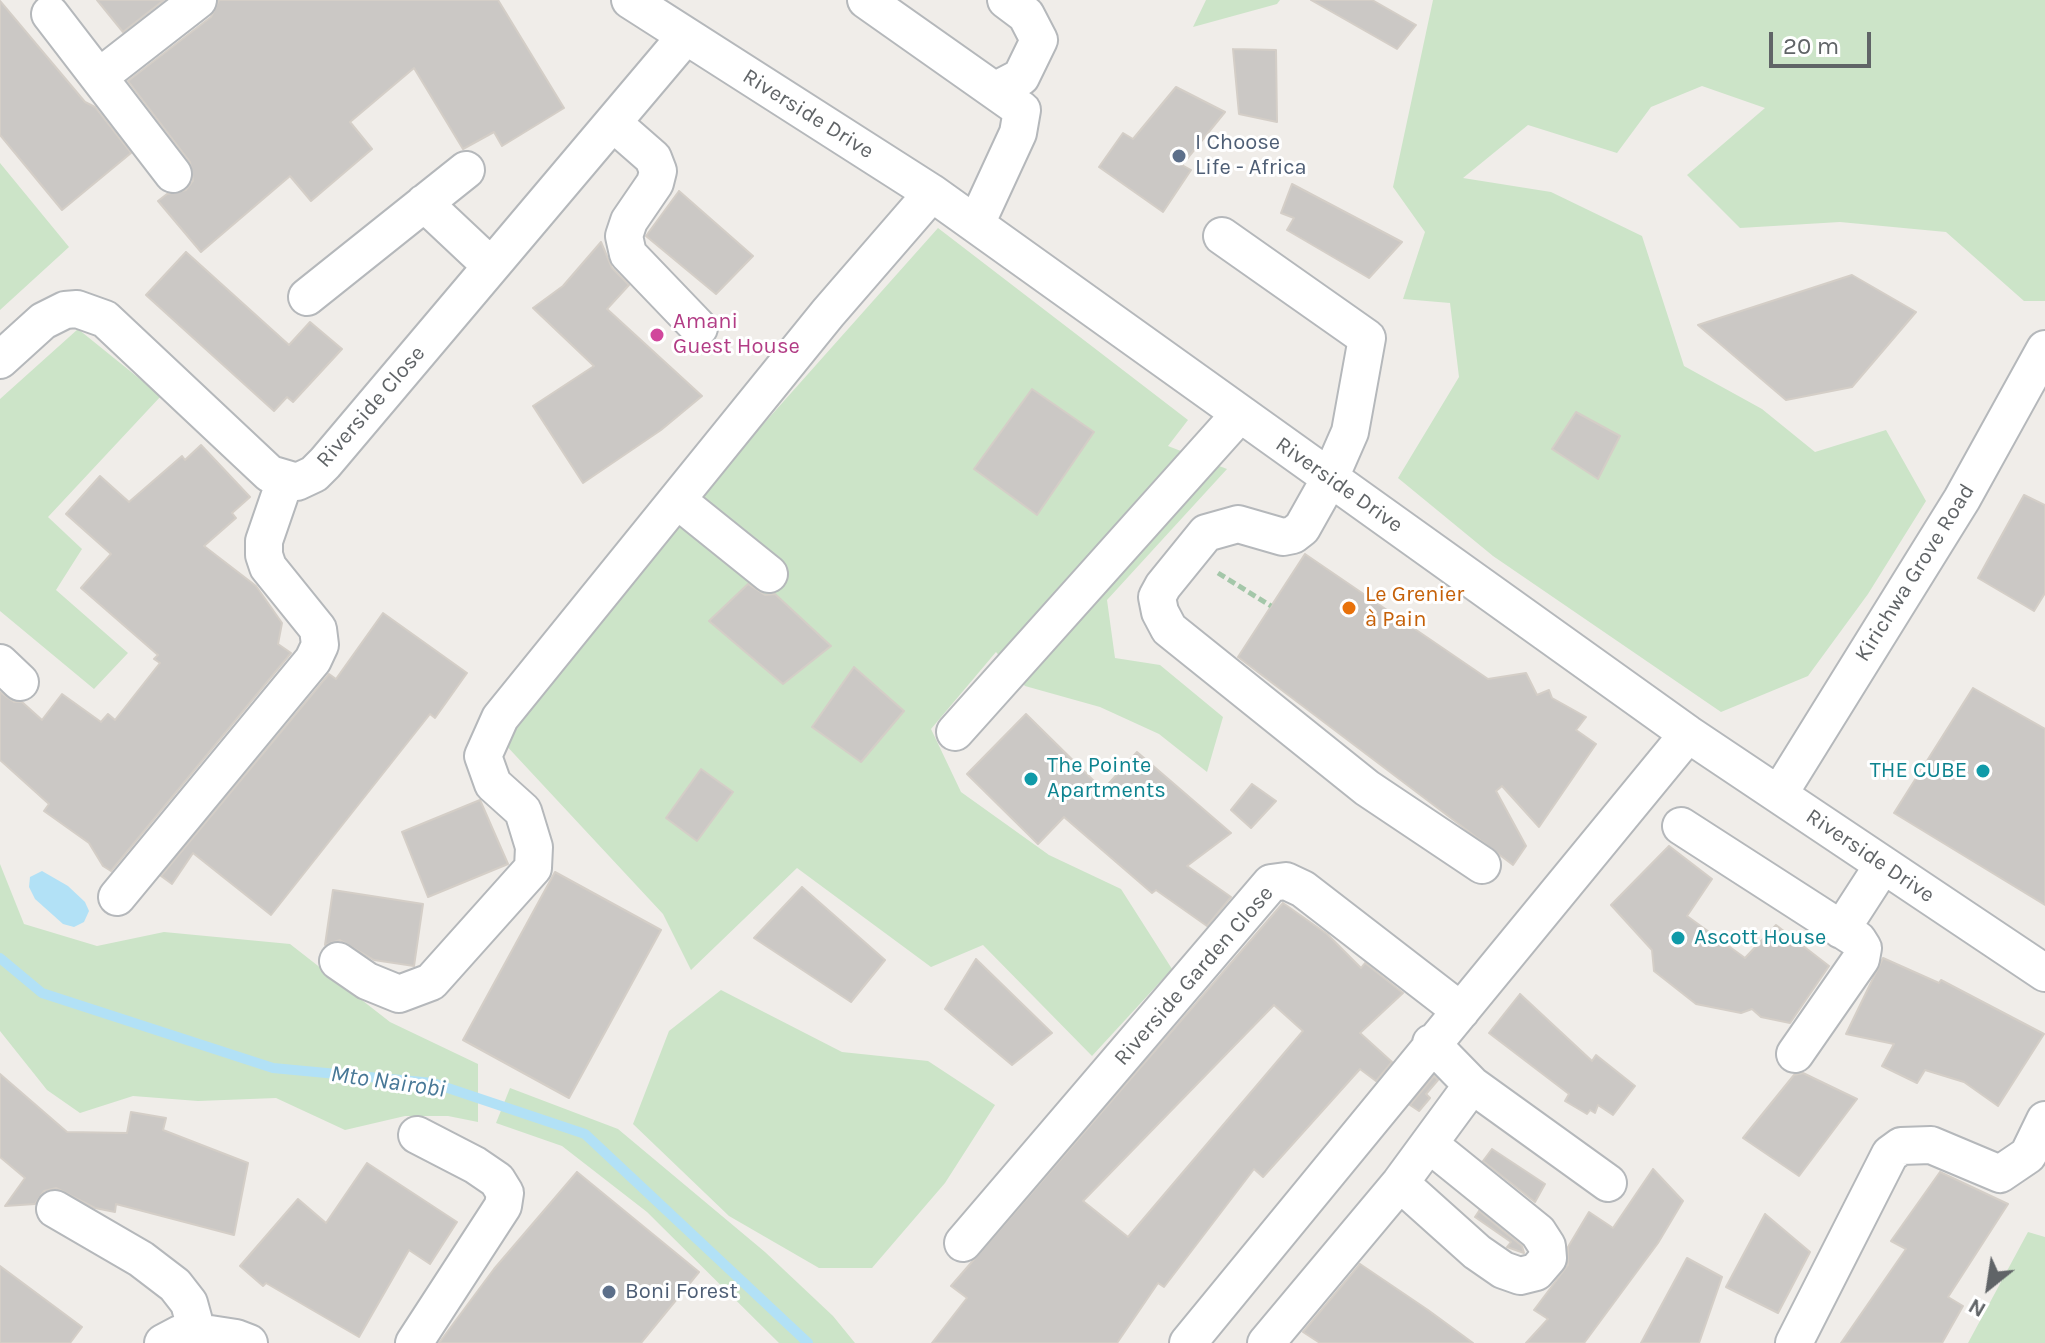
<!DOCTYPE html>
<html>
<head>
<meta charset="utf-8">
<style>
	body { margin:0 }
	#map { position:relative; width:2045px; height:1343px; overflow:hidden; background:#f0ede9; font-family:Karla,sans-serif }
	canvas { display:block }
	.north { position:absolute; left:1949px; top:1247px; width:80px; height:80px; -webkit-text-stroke:6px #fff; paint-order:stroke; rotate:210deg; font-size:22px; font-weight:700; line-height:32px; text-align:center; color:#606467 }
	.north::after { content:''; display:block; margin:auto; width:28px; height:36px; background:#606467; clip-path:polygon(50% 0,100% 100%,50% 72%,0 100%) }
	.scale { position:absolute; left:1769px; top:32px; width:102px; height:36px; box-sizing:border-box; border:4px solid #606467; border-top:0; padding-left:10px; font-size:24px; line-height:28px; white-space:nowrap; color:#606467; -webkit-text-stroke:6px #fff; paint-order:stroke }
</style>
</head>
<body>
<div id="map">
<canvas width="2045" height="1343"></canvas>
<div class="north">N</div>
<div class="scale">20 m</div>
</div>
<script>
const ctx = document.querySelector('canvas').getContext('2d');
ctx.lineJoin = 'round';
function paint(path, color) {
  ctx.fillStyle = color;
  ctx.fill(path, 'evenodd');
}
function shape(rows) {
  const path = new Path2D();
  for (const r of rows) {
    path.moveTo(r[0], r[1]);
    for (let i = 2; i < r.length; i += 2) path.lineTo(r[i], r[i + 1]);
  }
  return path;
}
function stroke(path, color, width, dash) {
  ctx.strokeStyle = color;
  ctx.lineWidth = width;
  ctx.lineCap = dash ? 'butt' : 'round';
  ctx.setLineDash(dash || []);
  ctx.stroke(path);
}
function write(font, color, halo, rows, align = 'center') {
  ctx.font = font + ' Karla,sans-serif';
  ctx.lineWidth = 6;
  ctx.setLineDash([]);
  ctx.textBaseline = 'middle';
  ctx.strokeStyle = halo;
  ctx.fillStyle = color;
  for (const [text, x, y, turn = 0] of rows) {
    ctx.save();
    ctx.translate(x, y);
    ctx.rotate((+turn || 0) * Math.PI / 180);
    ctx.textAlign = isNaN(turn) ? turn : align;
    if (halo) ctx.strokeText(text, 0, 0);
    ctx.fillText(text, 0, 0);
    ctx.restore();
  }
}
paint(shape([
	[1206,0,1280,0,1277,4,1193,27],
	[1433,0,2045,0,2045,301,2024,301,1946,232,1840,222,1740,228,1687,175,1765,108,1702,86,1651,107,1617,153,1528,125,1463,178,1551,192,1642,236,1684,366,1762,409,1815,452,1886,430,1926,501,1868,594,1808,676,1721,712,1493,556,1398,478,1459,377,1450,303,1403,299,1425,232,1393,187],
	[0,163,69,247,0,310],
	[938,228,1188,420,1168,446,1227,469,1107,600,1115,658,1160,665,1223,717,1207,772,1159,734,1100,707,1025,686,996,652,931,729,961,792,1049,855,1121,889,1172,969,1092,1056,983,945,931,967,797,868,691,970,663,914,502,741,710,484],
	[78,329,161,396,48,517,82,549,56,590,128,653,94,689,0,611,0,399],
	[0,864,24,924,97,946,164,932,290,944,390,1022,478,1064,478,1122,448,1116,405,1116,345,1130,276,1098,198,1101,133,1096,80,1113,47,1090,0,1031],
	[721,990,842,1052,928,1061,995,1105,945,1183,872,1268,819,1268,729,1216,633,1124,669,1031],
	[510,1088,618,1129,765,1252,833,1316,855,1343,779,1343,647,1212,562,1146,496,1123],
	[2028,1232,2045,1237,2045,1343,1968,1343]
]), '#cce4c8');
paint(shape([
	[42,871,68,886,85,902,89,911,84,922,74,927,63,924,35,899,29,887,30,877]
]), '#b2e1f6');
stroke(shape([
	[0,958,42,993,273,1068,433,1083,585,1134,808,1343]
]), '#b2e1f6', 10);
const building = shape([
	[97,0,164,0,123,32,97,0],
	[219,0,498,0,564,108,502,146,494,132,463,149,414,68,350,122,372,149,311,201,290,176,201,252,158,201,167,194,186,190,193,181,190,162,128,81,211,17,219,0],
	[1311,0,1372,0,1416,25,1397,49,1311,0],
	[0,1,85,102,95,107,131,153,62,210,0,135,0,1],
	[1233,49,1276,50,1277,122,1239,114,1233,49],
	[1176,87,1225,112,1182,165,1191,170,1163,212,1099,167,1123,133,1133,139,1176,87],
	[1292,184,1402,242,1369,278,1287,230,1294,218,1281,213,1292,184],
	[679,191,753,256,716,294,646,236,679,191],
	[601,242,612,268,629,285,607,309,702,396,661,430,583,483,533,406,594,366,533,308,563,286,601,242],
	[186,252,289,345,310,322,342,349,293,402,287,397,274,411,146,295,186,252],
	[1852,275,1916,312,1852,387,1786,400,1698,325,1852,275],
	[1032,389,1094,432,1037,515,974,469,1032,389],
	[1576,412,1620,436,1598,479,1552,449,1576,412],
	[201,445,250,497,232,513,236,518,204,546,256,586,282,623,278,644,291,653,111,871,103,866,89,843,44,811,49,804,0,760,0,692,14,702,22,702,42,720,62,694,101,722,108,714,115,720,160,663,154,659,158,655,81,588,111,554,66,514,100,476,129,502,182,456,185,460,201,445],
	[2024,495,2045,505,2045,593,2034,611,1978,578,2024,495],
	[1305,554,1488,679,1526,673,1537,695,1549,690,1552,698,1586,717,1576,730,1596,744,1539,827,1502,786,1496,791,1526,846,1513,865,1238,657,1305,554],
	[748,584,765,595,775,594,831,646,783,684,709,621,748,584],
	[383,613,467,673,435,718,430,714,271,915,193,853,172,884,161,876,329,674,336,679,383,613],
	[854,667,904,711,861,762,812,727,854,667],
	[1973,688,2045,729,2045,905,1894,813,1973,688],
	[1026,714,1103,790,1137,752,1231,833,1187,866,1231,897,1207,926,1156,890,1152,893,1064,817,1038,844,967,774,1026,714],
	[701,769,733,792,697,841,666,818,701,769],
	[1252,784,1276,801,1251,828,1231,810,1252,784],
	[480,800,508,864,428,897,402,832,480,800],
	[1669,846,1712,879,1687,916,1745,958,1776,925,1829,966,1790,1023,1761,1017,1752,1009,1741,1013,1696,1004,1654,971,1652,950,1611,905,1669,846],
	[555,872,661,930,569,1098,463,1040,555,872],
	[802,887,885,960,851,1002,754,938,802,887],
	[333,890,423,904,414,966,374,960,340,940,325,945,333,890],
	[1283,903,1327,934,1361,968,1365,963,1403,993,1360,1033,1392,1062,1376,1081,1360,1069,1263,1177,1254,1169,1164,1287,1158,1283,1117,1343,932,1343,967,1298,951,1286,1283,903],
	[1274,1005,1303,1031,1128,1237,1083,1201,1274,1005],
	[1883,958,1939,983,1941,980,2044,1034,1998,1106,1964,1082,1925,1070,1917,1083,1882,1066,1894,1044,1846,1034,1883,958],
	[976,959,1052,1033,1012,1065,945,1009,976,959],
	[1520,994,1592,1061,1596,1055,1635,1086,1613,1115,1598,1105,1595,1113,1590,1110,1587,1114,1565,1101,1569,1094,1489,1033,1520,994],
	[1803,1073,1857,1099,1799,1176,1743,1138,1794,1075,1803,1073],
	[0,1074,67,1132,127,1133,131,1112,166,1118,163,1130,248,1163,234,1235,116,1204,115,1212,95,1208,56,1188,44,1191,35,1204,5,1206,25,1178,0,1157,0,1074],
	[1434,1076,1438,1080,1426,1094,1430,1098,1419,1111,1410,1105,1434,1076],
	[1492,1149,1545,1184,1535,1202,1483,1161,1492,1149],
	[367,1163,457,1222,430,1264,409,1250,359,1337,266,1283,263,1286,240,1266,298,1199,326,1223,367,1163],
	[1653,1169,1683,1201,1658,1243,1584,1343,1526,1343,1548,1319,1534,1310,1568,1265,1568,1247,1589,1212,1613,1228,1653,1169],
	[577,1172,699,1272,641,1343,439,1343,494,1269,577,1172],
	[1940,1172,2008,1204,1948,1297,1963,1306,1942,1343,1841,1343,1906,1249,1891,1241,1940,1172],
	[1479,1211,1522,1246,1524,1253,1507,1247,1511,1242,1475,1217,1479,1211],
	[1765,1214,1810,1252,1778,1313,1726,1287,1765,1214],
	[1687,1258,1722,1277,1699,1343,1641,1343,1687,1258],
	[1360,1264,1428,1310,1473,1343,1320,1343,1303,1332,1360,1264],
	[0,1266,82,1327,70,1343,0,1343,0,1266]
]);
paint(building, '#cbc8c5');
stroke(building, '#d4cec7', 2);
const minor = shape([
	[630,0,932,193,1688,734,2045,973],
	[866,0,1022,110,1018,133,976,224],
	[50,14,173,174],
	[99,77,198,0],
	[996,90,1021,77,1039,40,1026,15,1006,0],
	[613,123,653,158,658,171,655,183,629,221,624,236,628,254,699,328],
	[424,203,491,266],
	[1222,236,1367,338,1350,432,1329,480,1302,528,1293,535,1283,537,1238,524,1206,533,1163,586,1157,597,1160,612,1169,629,1367,788,1482,865],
	[307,297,466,170],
	[0,360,43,321,65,310,77,309,105,319,270,474,297,482,314,474,325,463,685,37],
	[677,500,769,574],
	[0,663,20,682],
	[955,732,1239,415],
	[1779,794,1962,499,2045,349],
	[1681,826,1858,940,1863,948,1861,959,1795,1054],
	[117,897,313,660,320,645,318,629,268,567,264,555,264,541,285,480],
	[1841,930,1883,865],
	[338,961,367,981,399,994,431,982,533,868,534,847,523,811,493,784,483,756,500,718,828,313,932,193],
	[1472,1085,1608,1183],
	[1400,1183,1477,1252,1503,1270,1520,1276,1536,1272,1548,1258,1547,1246,1538,1232,1429,1144],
	[55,1209,141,1259,175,1285,189,1303,197,1332],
	[963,1243,1271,883,1286,881,1303,889,1461,1011],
	[163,1343,180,1334,197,1332,236,1338,249,1343],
	[414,1343,503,1206,505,1193,497,1180,475,1165,417,1135],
	[1188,1343,1688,734],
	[1266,1343,1400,1183,1472,1085,1431,1043],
	[1794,1343,1890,1154,1901,1146,1931,1145,2000,1174,2028,1155,2045,1120]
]);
stroke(minor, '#b5b8bb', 40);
stroke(shape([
	[1218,573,1271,606]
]), '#a4c7a9', 5, [8, 4]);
stroke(minor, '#fff', 36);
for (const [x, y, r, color] of [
	[1179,156,8,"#5c6f8a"],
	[657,335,8,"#d1479c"],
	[1349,608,8,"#e8710a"],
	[1983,771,8,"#0f9aa8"],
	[1031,779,8,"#0f9aa8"],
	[1678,938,8,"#0f9aa8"],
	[609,1292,8,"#5c6f8a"]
]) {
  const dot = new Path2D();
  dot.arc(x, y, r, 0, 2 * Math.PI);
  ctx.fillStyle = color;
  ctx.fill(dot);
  stroke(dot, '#fff', 3);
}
write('22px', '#606467', '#fff', [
	["Riverside Drive",808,114,32],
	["Riverside Close",371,407,-49],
	["Riverside Drive",1339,485,35],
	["Kirichwa Grove Road",1915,573,-58],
	["Riverside Drive",1870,856,34],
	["Riverside Garden Close",1194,976,-49]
]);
write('22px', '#4e5e75', '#fff', [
	["I Choose",1195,143],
	["Life - Africa",1195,168],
	["Boni Forest",625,1292]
], 'left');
write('22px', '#b23c85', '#fff', [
	["Amani",673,322],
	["Guest House",673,347]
], 'left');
write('22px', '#c56008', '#fff', [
	["Le Grenier",1365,595],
	["à Pain",1365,620]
], 'left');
write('22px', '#0d838f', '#fff', [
	["The Pointe",1047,766],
	["Apartments",1047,791],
	["THE CUBE",1967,771,"right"],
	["Ascott House",1694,938]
], 'left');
write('italic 24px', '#487897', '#fff', [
	["Mto Nairobi",388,1082,8]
]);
</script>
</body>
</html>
